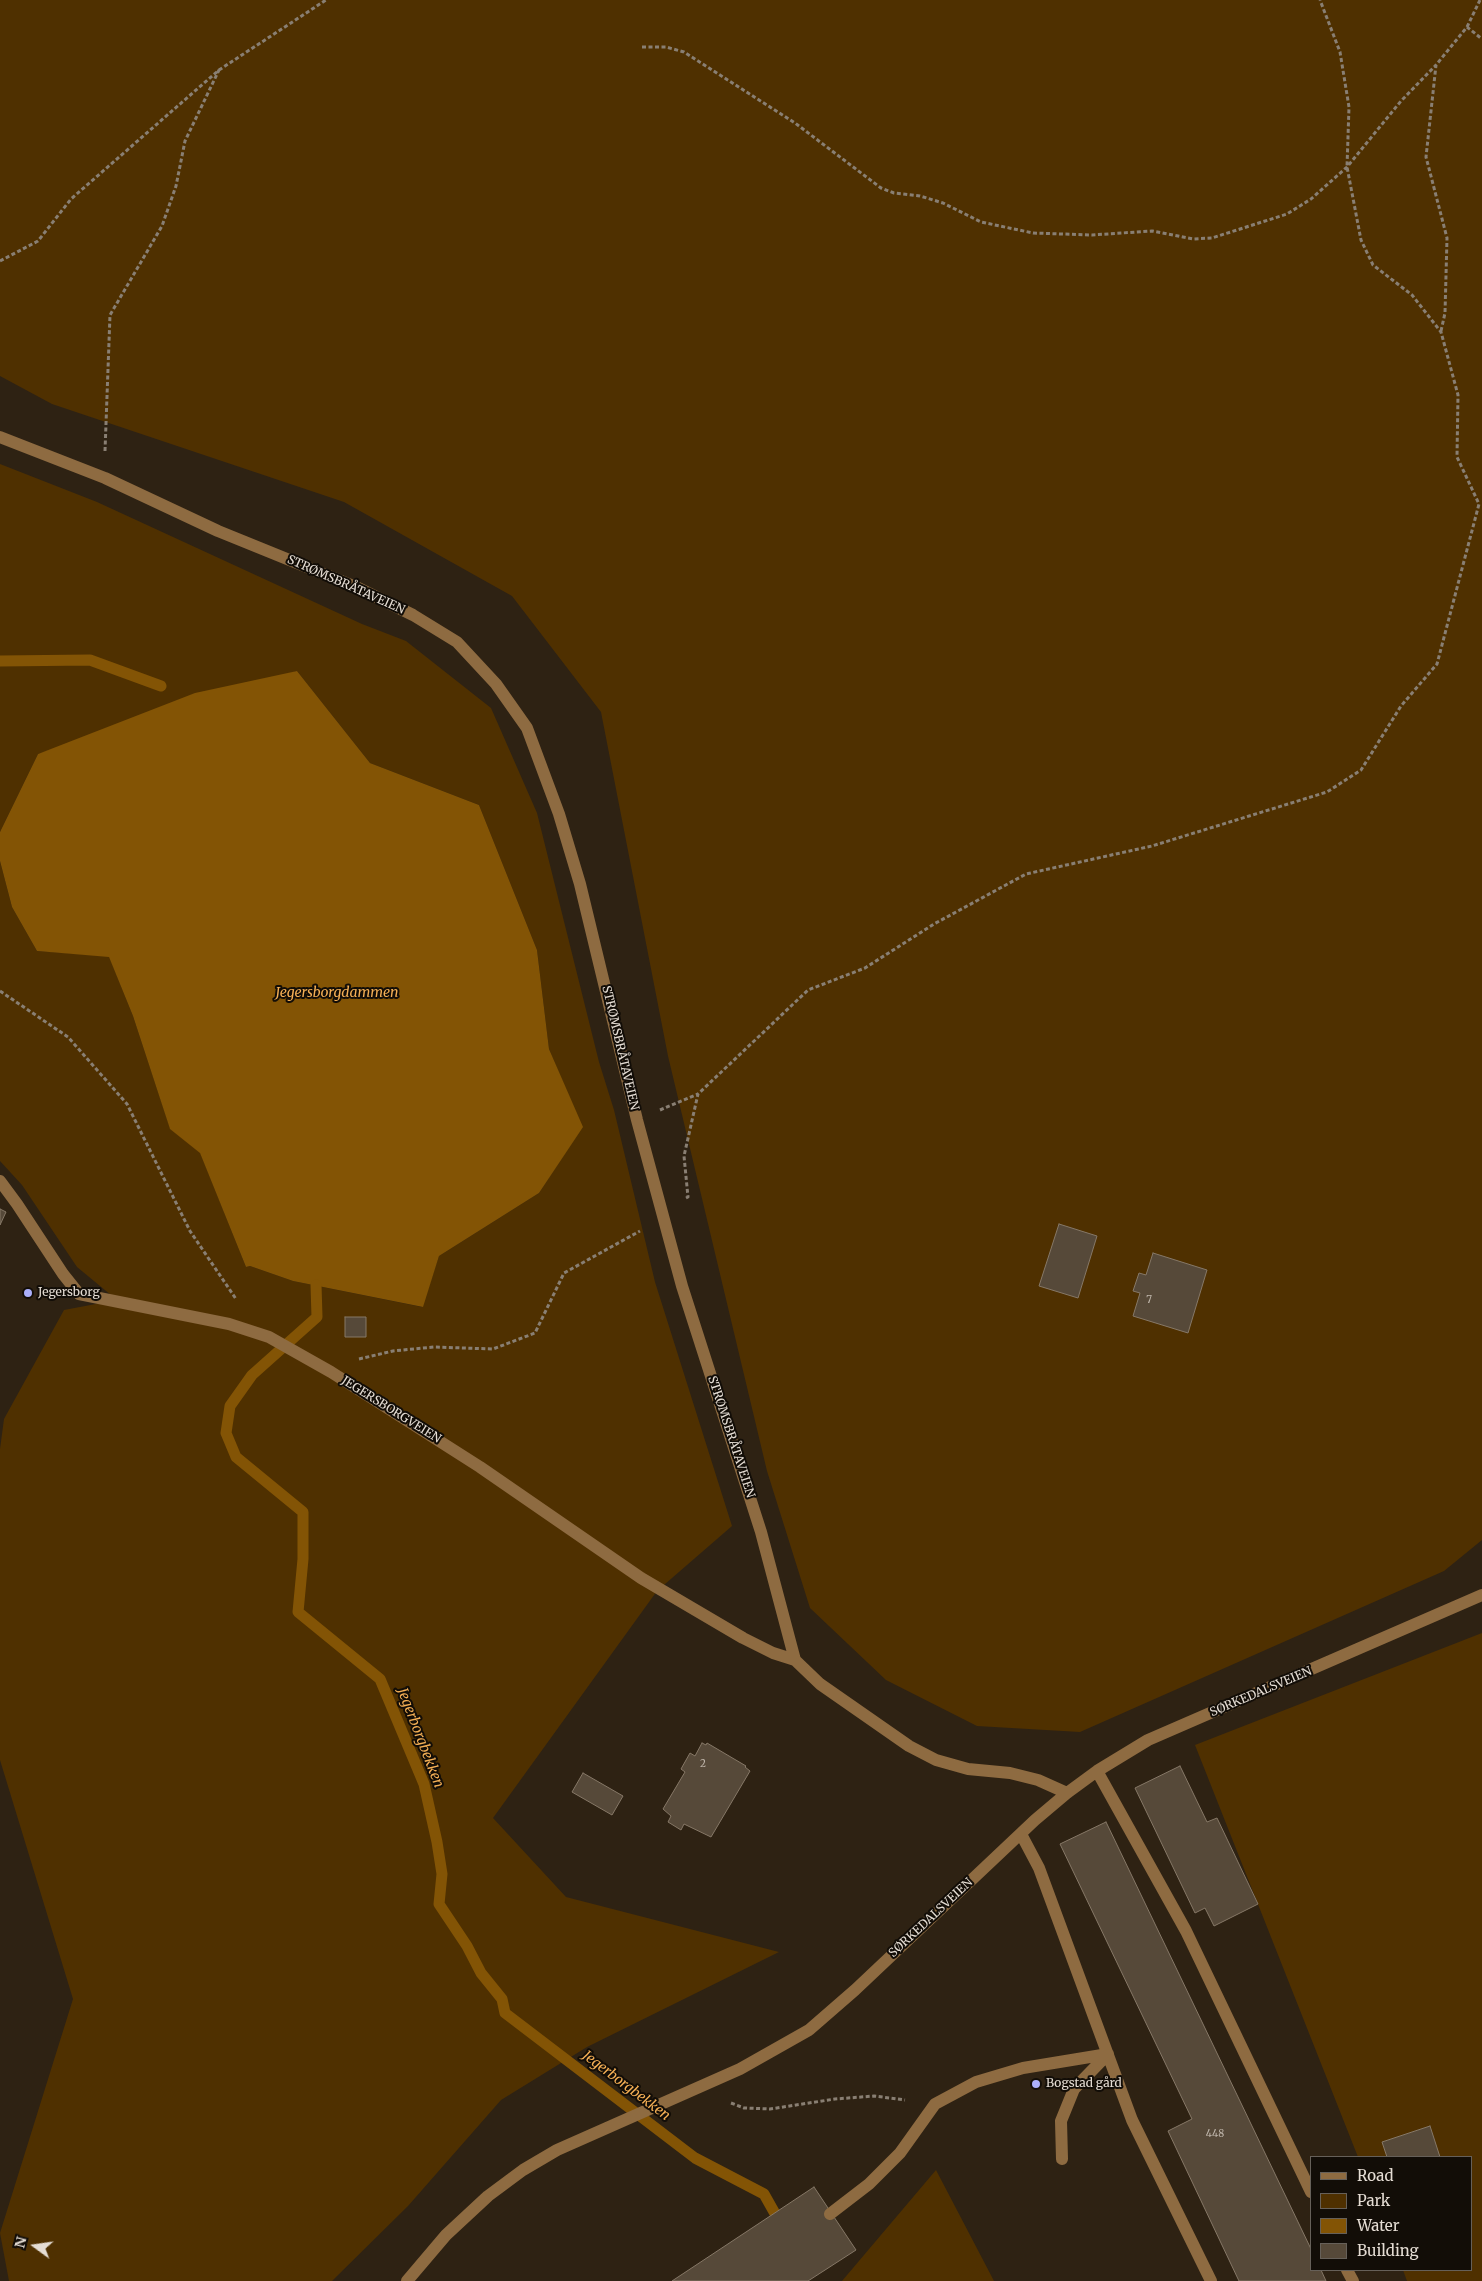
<!DOCTYPE html>
<html>
<head>
<meta charset="utf-8">
<style>
	body { margin:0 }
	#map { position:relative; width:1482px; height:2281px; overflow:hidden; background:#2e2213; font-family:Merriweather,serif }
	canvas { display:block }
	.legend { position:absolute; left:1310px; top:2156px; width:162px; height:115px; box-sizing:border-box; background:#120d07; border:1px solid #666059; margin:0; padding:6px 9px; list-style:none; font-size:15px; color:#e5ddd4 }
	.legend li { display:flex; align-items:center; gap:10px; height:25px }
	.legend b { width:25px; border:1px solid #666059 }
	.north { position:absolute; left:10px; top:2221px; width:50px; height:50px; -webkit-text-stroke:4px #120d07; paint-order:stroke; rotate:284deg; font-size:14px; font-weight:700; line-height:20px; text-align:center; color:#e5ddd4 }
	.north::after { content:''; display:block; margin:auto; width:18px; height:22px; background:#e5ddd4; clip-path:polygon(50% 0,100% 100%,50% 72%,0 100%) }
</style>
</head>
<body>
<div id="map">
<canvas width="1482" height="2281"></canvas>
<ul class="legend">
<li><b style="height:6px;background:#8e6b41"></b>Road</li>
<li><b style="height:14px;background:#4f3000"></b>Park</li>
<li><b style="height:14px;background:#835405"></b>Water</li>
<li><b style="height:14px;background:#564939"></b>Building</li>
</ul>
<div class="north">N</div>
</div>
<script>
const ctx = document.querySelector('canvas').getContext('2d');
ctx.lineJoin = 'round';
function paint(path, color) {
  ctx.fillStyle = color;
  ctx.fill(path, 'evenodd');
}
function shape(rows) {
  const path = new Path2D();
  for (const r of rows) {
    path.moveTo(r[0], r[1]);
    for (let i = 2; i < r.length; i += 2) path.lineTo(r[i], r[i + 1]);
  }
  return path;
}
function stroke(path, color, width, dash) {
  ctx.strokeStyle = color;
  ctx.lineWidth = width;
  ctx.lineCap = dash ? 'butt' : 'round';
  ctx.setLineDash(dash || []);
  ctx.stroke(path);
}
function write(font, color, halo, rows, align = 'center') {
  ctx.font = font + ' Merriweather,serif';
  ctx.lineWidth = 4;
  ctx.setLineDash([]);
  ctx.textBaseline = 'middle';
  ctx.strokeStyle = halo;
  ctx.fillStyle = color;
  for (const [text, x, y, turn = 0] of rows) {
    ctx.save();
    ctx.translate(x, y);
    ctx.rotate((+turn || 0) * Math.PI / 180);
    ctx.textAlign = isNaN(turn) ? turn : align;
    if (halo) ctx.strokeText(text, 0, 0);
    ctx.fillText(text, 0, 0);
    ctx.restore();
  }
}
paint(shape([
	[0,0,1482,0,1482,1540,1444,1571,1080,1732,977,1726,886,1680,810,1608,767,1471,668,1056,601,712,512,596,344,502,52,404,0,376],
	[0,464,97,502,362,624,406,641,491,708,537,813,599,1062,614,1110,655,1282,732,1526,657,1591,493,1818,566,1897,779,1952,587,2047,501,2100,408,2206,332,2281,9,2281,0,2233,73,1999,0,1760,0,1449,4,1419,64,1310,117,1300,77,1267,22,1185,0,1161,0,861,12,907,37,951,109,956,133,1016,170,1128,200,1152,246,1267,250,1266,293,1281,422,1307,439,1256,539,1193,582,1127,549,1049,537,950,479,805,370,763,297,671,38,754,0,832],
	[1482,1633,1482,2281,1407,2281,1403,2270,1471,2270,1471,2157,1358,2157,1195,1745],
	[936,2170,994,2281,842,2281]
]), '#4f3000');
paint(shape([
	[297,671,370,763,479,805,537,950,549,1049,583,1127,539,1193,439,1256,423,1307,293,1281,250,1266,246,1267,200,1153,170,1129,133,1016,109,957,37,951,12,907,0,861,0,832,38,754,195,693]
]), '#835405');
stroke(shape([
	[0,661,90,660,161,686],
	[316,1285,317,1317,252,1375,230,1406,226,1433,236,1457,303,1512,303,1559,298,1612,380,1679,424,1784,437,1842,442,1874,439,1904,467,1946,481,1973,502,1999,505,2013,695,2158,764,2194,782,2226]
]), '#835405', 11);
const building = shape([
	[0,1209,6,1212,0,1225,0,1209],
	[1059,1224,1097,1236,1078,1298,1039,1286,1059,1224],
	[1153,1253,1207,1270,1188,1333,1133,1316,1140,1293,1133,1291,1139,1273,1146,1275,1153,1253],
	[345,1317,366,1317,366,1337,345,1337,345,1317],
	[702,1743,706,1745,707,1743,746,1766,745,1767,750,1771,711,1837,684,1824,681,1830,668,1822,671,1816,663,1809,685,1772,681,1769,690,1753,695,1756,702,1743],
	[1180,1766,1207,1822,1217,1818,1258,1904,1214,1926,1205,1908,1195,1913,1135,1788,1180,1766],
	[583,1773,623,1796,612,1815,572,1792,583,1773],
	[1106,1822,1311,2249,1311,2270,1321,2270,1326,2281,1239,2281,1168,2131,1192,2119,1060,1844,1106,1822],
	[1430,2126,1440,2157,1387,2157,1382,2142,1430,2126],
	[814,2187,856,2250,808,2281,672,2281,814,2187]
]);
paint(building, '#564939');
stroke(building, '#867867', 1);
stroke(shape([
	[1467,27,1480,0],
	[642,47,666,47,684,52,795,123,881,188,894,193,920,196,943,203,981,222,1033,233,1092,235,1152,231,1193,239,1212,238,1287,214,1311,199,1347,167,1401,101,1436,65],
	[0,261,38,241,71,199,219,70,326,0],
	[1441,331,1445,313,1447,238,1426,157,1436,65,1467,27,1482,39],
	[105,451,110,315,162,226,176,186,185,141,219,70],
	[0,991,68,1037,127,1104,190,1231,236,1299],
	[660,1110,698,1094],
	[686,1198,688,1197,684,1156,698,1094,808,990,865,968,934,924,1026,874,1152,846,1327,792,1361,770,1401,706,1437,664,1479,504,1457,457,1458,395,1441,332,1412,295,1373,265,1361,240,1347,167,1349,107,1340,52,1320,0],
	[359,1359,393,1351,434,1347,493,1349,535,1333,564,1273,640,1231],
	[731,2103,744,2108,770,2109,835,2099,874,2096,905,2100]
]), '#897f73', 3, [4, 2.5]);
stroke(shape([
	[0,437,105,478,218,531,356,587,413,615,457,642,496,684,527,728,559,814,580,884,637,1120,682,1286,761,1532,795,1660,820,1684,909,1746,936,1760,968,1769,1010,1773,1038,1780,1067,1793],
	[0,1181,17,1204,63,1274,79,1294,229,1324,269,1337,331,1372,480,1467,641,1578,743,1638,773,1653,795,1660],
	[1097,1771,1186,1931,1311,2192],
	[1021,1834,1039,1868,1132,2120,1211,2281],
	[1062,2159,1061,2121,1074,2089,1108,2054],
	[830,2214,869,2184,900,2153,935,2104,976,2082,1023,2068,1108,2054],
	[1347,2270,1353,2281],
	[407,2281,446,2235,488,2196,523,2170,557,2150,740,2069,809,2030,855,1990,1035,1820,1067,1793,1097,1771,1148,1740,1482,1595]
]), '#8e6b41', 12);
for (const [x, y, r, color] of [
	[28,1293,5,"#abaffb"],
	[1036,2084,5,"#abaffb"]
]) {
  const dot = new Path2D();
  dot.arc(x, y, r, 0, 2 * Math.PI);
  ctx.fillStyle = color;
  ctx.fill(dot);
  stroke(dot, '#120d07', 2);
}
write('10px', '#c1b8ad', null, [
	["7",1149,1300],
	["2",703,1764],
	["448",1215,2134]
]);
write('12px', '#e5ddd4', '#120d07', [
	["STRØMSBRÅTAVEIEN",346,585,24],
	["STRØMSBRÅTAVEIEN",620,1048,77],
	["JEGERSBORGVEIEN",391,1410,32],
	["STRØMSBRÅTAVEIEN",731,1437,72],
	["SØRKEDALSVEIEN",1261,1692,-23],
	["SØRKEDALSVEIEN",931,1918,-43]
]);
write('12px', '#e5ddd4', '#120d07', [
	["Jegersborg",38,1293],
	["Bogstad gård",1046,2084]
], 'left');
write('italic 14px', '#f4af55', '#120d07', [
	["Jegersborgdammen",337,993],
	["Jegerborgbekken",420,1738,69],
	["Jegerborgbekken",626,2086,37]
]);
</script>
</body>
</html>
